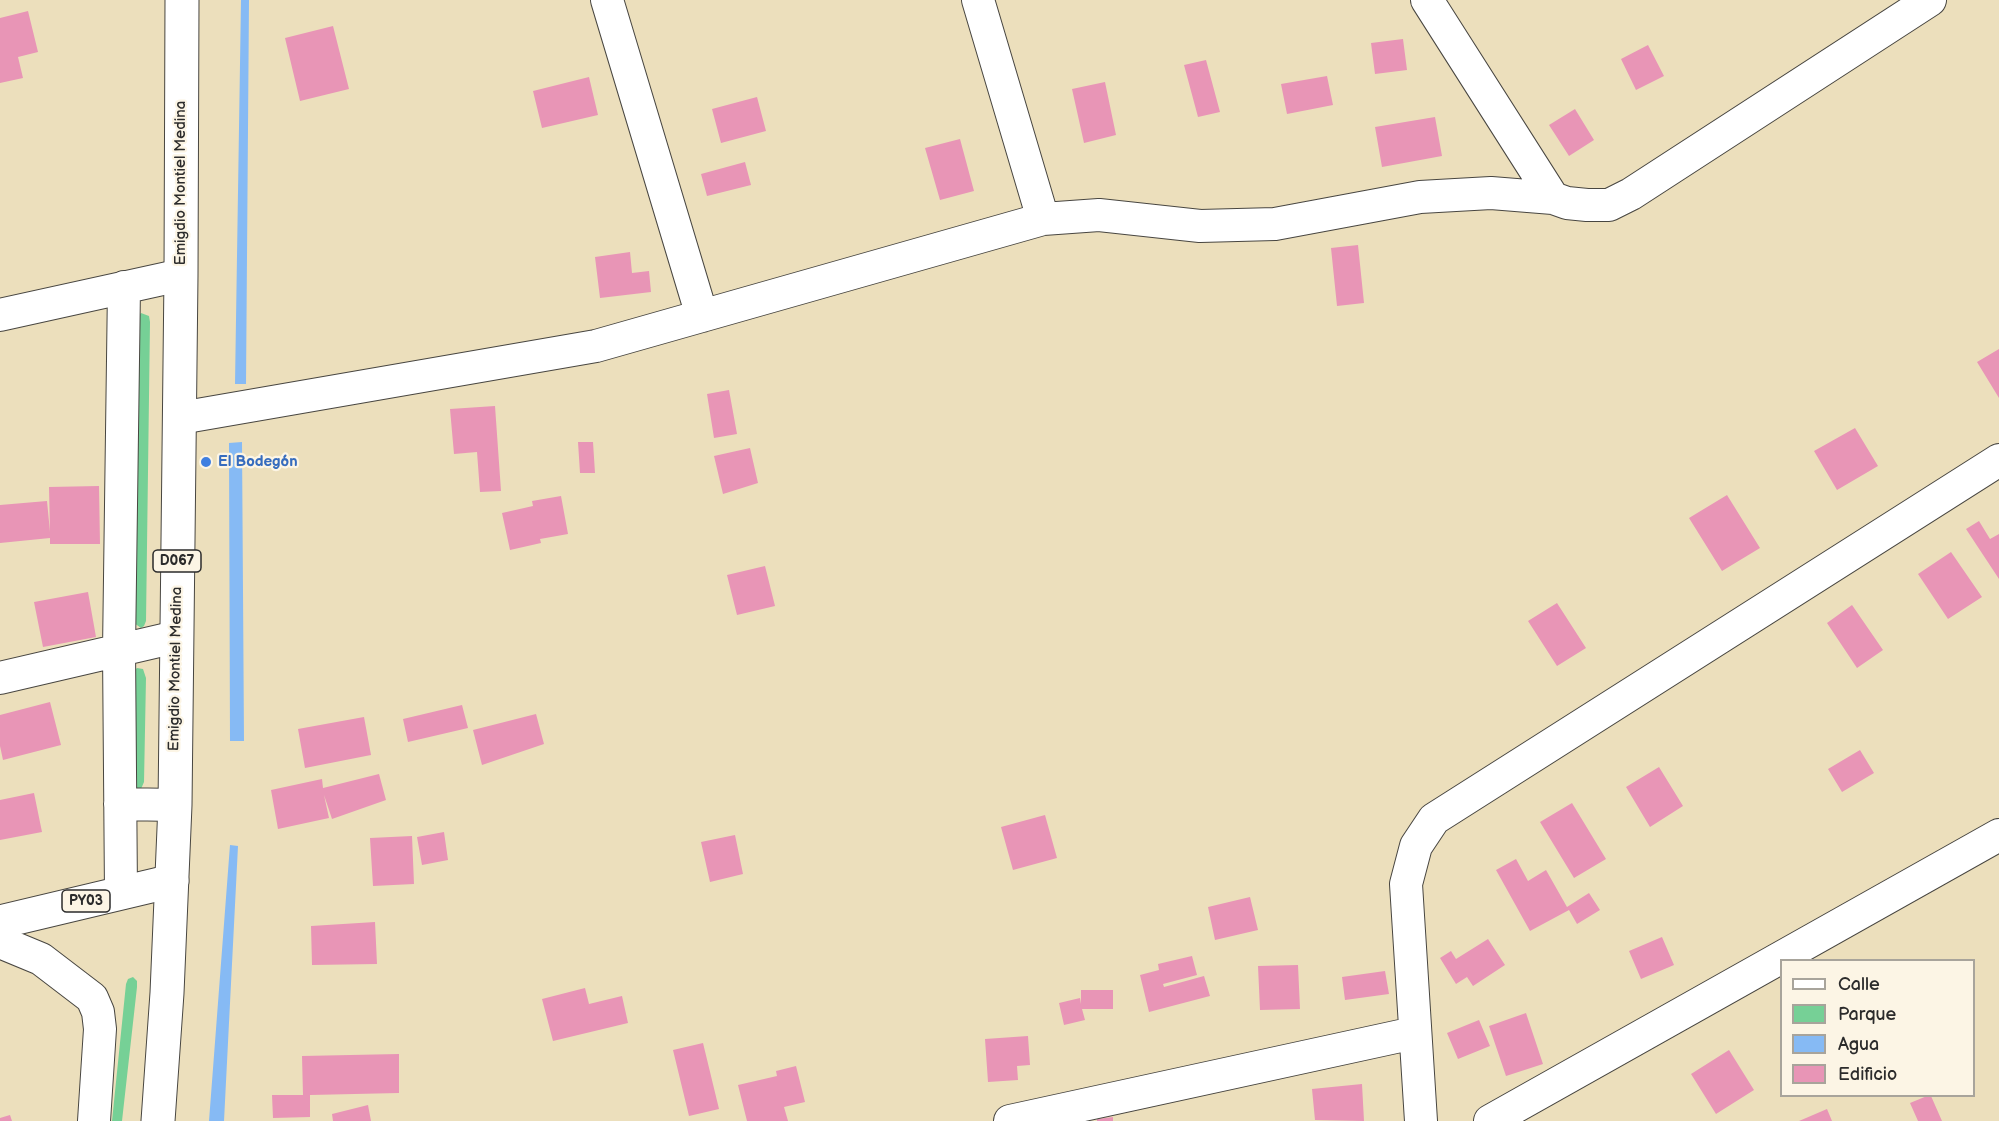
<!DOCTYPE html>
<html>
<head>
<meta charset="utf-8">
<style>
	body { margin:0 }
	#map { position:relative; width:1999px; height:1121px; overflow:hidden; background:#ecdfbc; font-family:"Balsamiq Sans",sans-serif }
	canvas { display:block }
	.legend { position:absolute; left:1780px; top:959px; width:195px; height:138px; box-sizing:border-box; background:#fcf5e5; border:2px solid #a8a49b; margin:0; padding:8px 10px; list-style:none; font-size:18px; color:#2b2b2b }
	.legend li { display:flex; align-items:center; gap:12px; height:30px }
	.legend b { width:30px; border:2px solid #a8a49b }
</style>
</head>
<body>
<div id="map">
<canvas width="1999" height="1121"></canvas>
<ul class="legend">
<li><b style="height:8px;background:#fff"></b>Calle</li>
<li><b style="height:16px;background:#76d096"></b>Parque</li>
<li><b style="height:16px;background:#86baf4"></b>Agua</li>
<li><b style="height:16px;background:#e895b6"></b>Edificio</li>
</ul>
</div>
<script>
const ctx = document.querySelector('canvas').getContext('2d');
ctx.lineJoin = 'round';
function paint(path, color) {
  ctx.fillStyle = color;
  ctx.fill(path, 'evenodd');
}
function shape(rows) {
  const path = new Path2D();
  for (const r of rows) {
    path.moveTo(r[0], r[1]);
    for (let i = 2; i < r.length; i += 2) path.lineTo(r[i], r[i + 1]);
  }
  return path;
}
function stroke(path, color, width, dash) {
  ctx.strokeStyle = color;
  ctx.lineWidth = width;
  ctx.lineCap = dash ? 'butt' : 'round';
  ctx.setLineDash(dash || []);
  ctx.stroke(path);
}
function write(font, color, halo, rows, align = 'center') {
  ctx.font = font + ' "Balsamiq Sans",sans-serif';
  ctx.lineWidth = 4.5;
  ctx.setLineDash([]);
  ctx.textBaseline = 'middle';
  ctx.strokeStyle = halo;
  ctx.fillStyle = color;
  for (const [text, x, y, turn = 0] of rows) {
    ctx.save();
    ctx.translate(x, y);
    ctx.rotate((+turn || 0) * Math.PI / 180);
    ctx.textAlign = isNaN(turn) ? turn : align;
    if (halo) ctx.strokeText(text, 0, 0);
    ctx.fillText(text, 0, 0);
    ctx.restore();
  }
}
paint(shape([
	[141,313,149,316,150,322,146,621,144,626,141,628,134,623,139,316],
	[137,668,143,669,146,678,144,782,141,789,135,789,135,670],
	[133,977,137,981,137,987,122,1121,112,1121,126,984,128,979]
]), '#76d096');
paint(shape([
	[241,0,249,0,246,384,235,384],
	[242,442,244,741,230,741,229,443],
	[230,845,238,846,224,1121,209,1121]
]), '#86baf4');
paint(shape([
	[28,11,38,52,18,57,23,78,0,83,0,18],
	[333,26,349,89,300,101,285,38],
	[1403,39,1407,70,1375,74,1371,43],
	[1648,45,1664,76,1636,90,1621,59],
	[1206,60,1220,112,1198,117,1184,65],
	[1327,76,1333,105,1287,114,1281,84],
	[589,77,598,115,542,128,533,91],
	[1105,82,1116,135,1084,143,1072,89],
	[757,97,766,131,721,143,712,109],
	[1575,109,1594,140,1569,156,1549,125],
	[1435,117,1442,156,1382,167,1375,127],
	[960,139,974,191,940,200,925,148],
	[745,162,751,185,707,196,701,174],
	[1358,245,1364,303,1337,306,1331,248],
	[630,252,632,273,649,271,651,292,600,298,595,257],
	[1999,349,1999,398,1977,362],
	[729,390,737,434,714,438,707,394],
	[495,406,501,491,480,492,477,452,454,454,450,409],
	[1855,428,1878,466,1837,490,1814,451],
	[578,442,593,442,595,473,580,473],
	[750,448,758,483,723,494,714,456],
	[99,486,100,544,50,544,50,538,0,543,0,505,47,501,50,532,49,487],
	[1727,495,1760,548,1722,571,1689,518],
	[561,496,568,534,540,539,541,543,510,550,502,513,533,506,532,501],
	[1979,521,1990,539,1999,534,1999,579,1966,529],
	[1951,552,1982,597,1948,619,1918,574],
	[765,566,775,606,737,615,727,575],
	[88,592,96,637,43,647,34,602],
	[1557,603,1586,648,1557,666,1528,621],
	[1852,605,1883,650,1857,668,1827,623],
	[50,702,61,745,3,760,0,746,0,715],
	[462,705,468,728,408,742,403,719],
	[536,714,544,744,482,765,473,730],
	[364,717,371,755,305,768,298,729],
	[1860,750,1874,773,1842,792,1828,769],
	[1659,767,1683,806,1650,827,1626,787],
	[379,774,386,800,332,819,324,795,329,818,278,829,271,790,322,779,323,788],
	[34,793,42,832,0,840,0,800],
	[1572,803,1606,859,1574,878,1540,822],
	[1045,815,1057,858,1013,870,1001,827],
	[444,832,448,860,422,865,417,837],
	[735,835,743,874,710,882,701,842],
	[412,836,414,884,373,886,370,838],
	[1516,859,1528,881,1546,870,1567,907,1589,893,1600,910,1577,924,1569,910,1530,931,1496,870],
	[1250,897,1258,930,1215,940,1208,907],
	[375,922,377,964,312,965,311,926],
	[1662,937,1674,965,1641,979,1629,951],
	[1488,939,1505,965,1473,986,1467,977,1456,984,1440,958,1451,951,1456,959],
	[1192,956,1197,975,1163,984,1164,987,1204,976,1210,996,1149,1012,1140,975,1159,970,1158,964],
	[1298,965,1300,1009,1260,1010,1258,966],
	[1385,971,1389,994,1345,1000,1342,977],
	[585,988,589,1004,622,996,628,1023,553,1041,542,999],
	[1081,990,1113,990,1113,1009,1082,1009,1085,1020,1064,1025,1059,1003,1080,998,1081,1004],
	[1526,1013,1543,1064,1506,1076,1489,1026],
	[1479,1020,1490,1046,1458,1059,1447,1033],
	[1028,1036,1030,1065,1017,1066,1018,1080,988,1082,985,1039],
	[703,1043,719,1109,689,1116,673,1050],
	[1729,1050,1754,1090,1716,1114,1691,1074],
	[399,1054,399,1093,310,1095,310,1117,273,1118,272,1095,303,1095,302,1056],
	[796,1066,805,1102,784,1107,788,1121,747,1121,738,1085,777,1076,776,1071],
	[1362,1084,1364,1121,1315,1120,1312,1089],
	[1927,1096,1931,1096,1942,1121,1918,1121,1910,1103],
	[368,1105,371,1121,333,1121,332,1114],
	[1827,1109,1832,1121,1799,1121],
	[10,1115,12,1121,0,1121,0,1118],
	[1113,1117,1113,1121,1097,1121,1097,1119]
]), '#e895b6');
const minor = shape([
	[607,0,702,316],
	[978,0,1043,219],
	[1427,0,1553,198],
	[0,315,181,275],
	[180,418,596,346,1043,219,1099,215,1200,226,1275,224,1420,197,1491,193,1553,198,1567,203,1587,205,1609,205,1631,194,1930,0],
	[0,678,176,637],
	[120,804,175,805],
	[121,893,119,650,124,287],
	[0,942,41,959,92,998,98,1012,100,1029,94,1121],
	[1010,1121,1414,1033],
	[1421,1121,1406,884,1416,846,1434,819,1999,460],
	[1490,1121,1999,835]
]);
const primary = shape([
	[158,1121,167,993,175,805,181,275,182,0]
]);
const trunk = shape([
	[0,922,172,881]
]);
stroke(minor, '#484641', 34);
stroke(primary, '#484641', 35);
stroke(trunk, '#484641', 35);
stroke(minor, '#fff', 32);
stroke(primary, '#fff', 33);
stroke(trunk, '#fff', 33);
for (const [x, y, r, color] of [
	[206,462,6,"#3f7fe0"]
]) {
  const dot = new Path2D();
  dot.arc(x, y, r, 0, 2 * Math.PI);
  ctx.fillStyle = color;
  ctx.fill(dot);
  stroke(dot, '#fcf5e5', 2);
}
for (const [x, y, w] of [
	[177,561,48],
	[86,901,48]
]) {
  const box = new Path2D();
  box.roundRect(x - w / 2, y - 11, w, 22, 4.5);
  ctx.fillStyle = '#fcf5e5';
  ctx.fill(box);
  stroke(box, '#2b2b2b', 1.5);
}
write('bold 14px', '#2b2b2b', null, [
	["D067",177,561],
	["PY03",86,901]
]);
write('15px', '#2b2b2b', '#fcf5e5', [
	["Emigdio Montiel Medina",181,183,-90],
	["Emigdio Montiel Medina",176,669,-89]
]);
write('bold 15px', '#366cbe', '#fcf5e5', [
	["El Bodegón",218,462]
], 'left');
</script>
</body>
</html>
